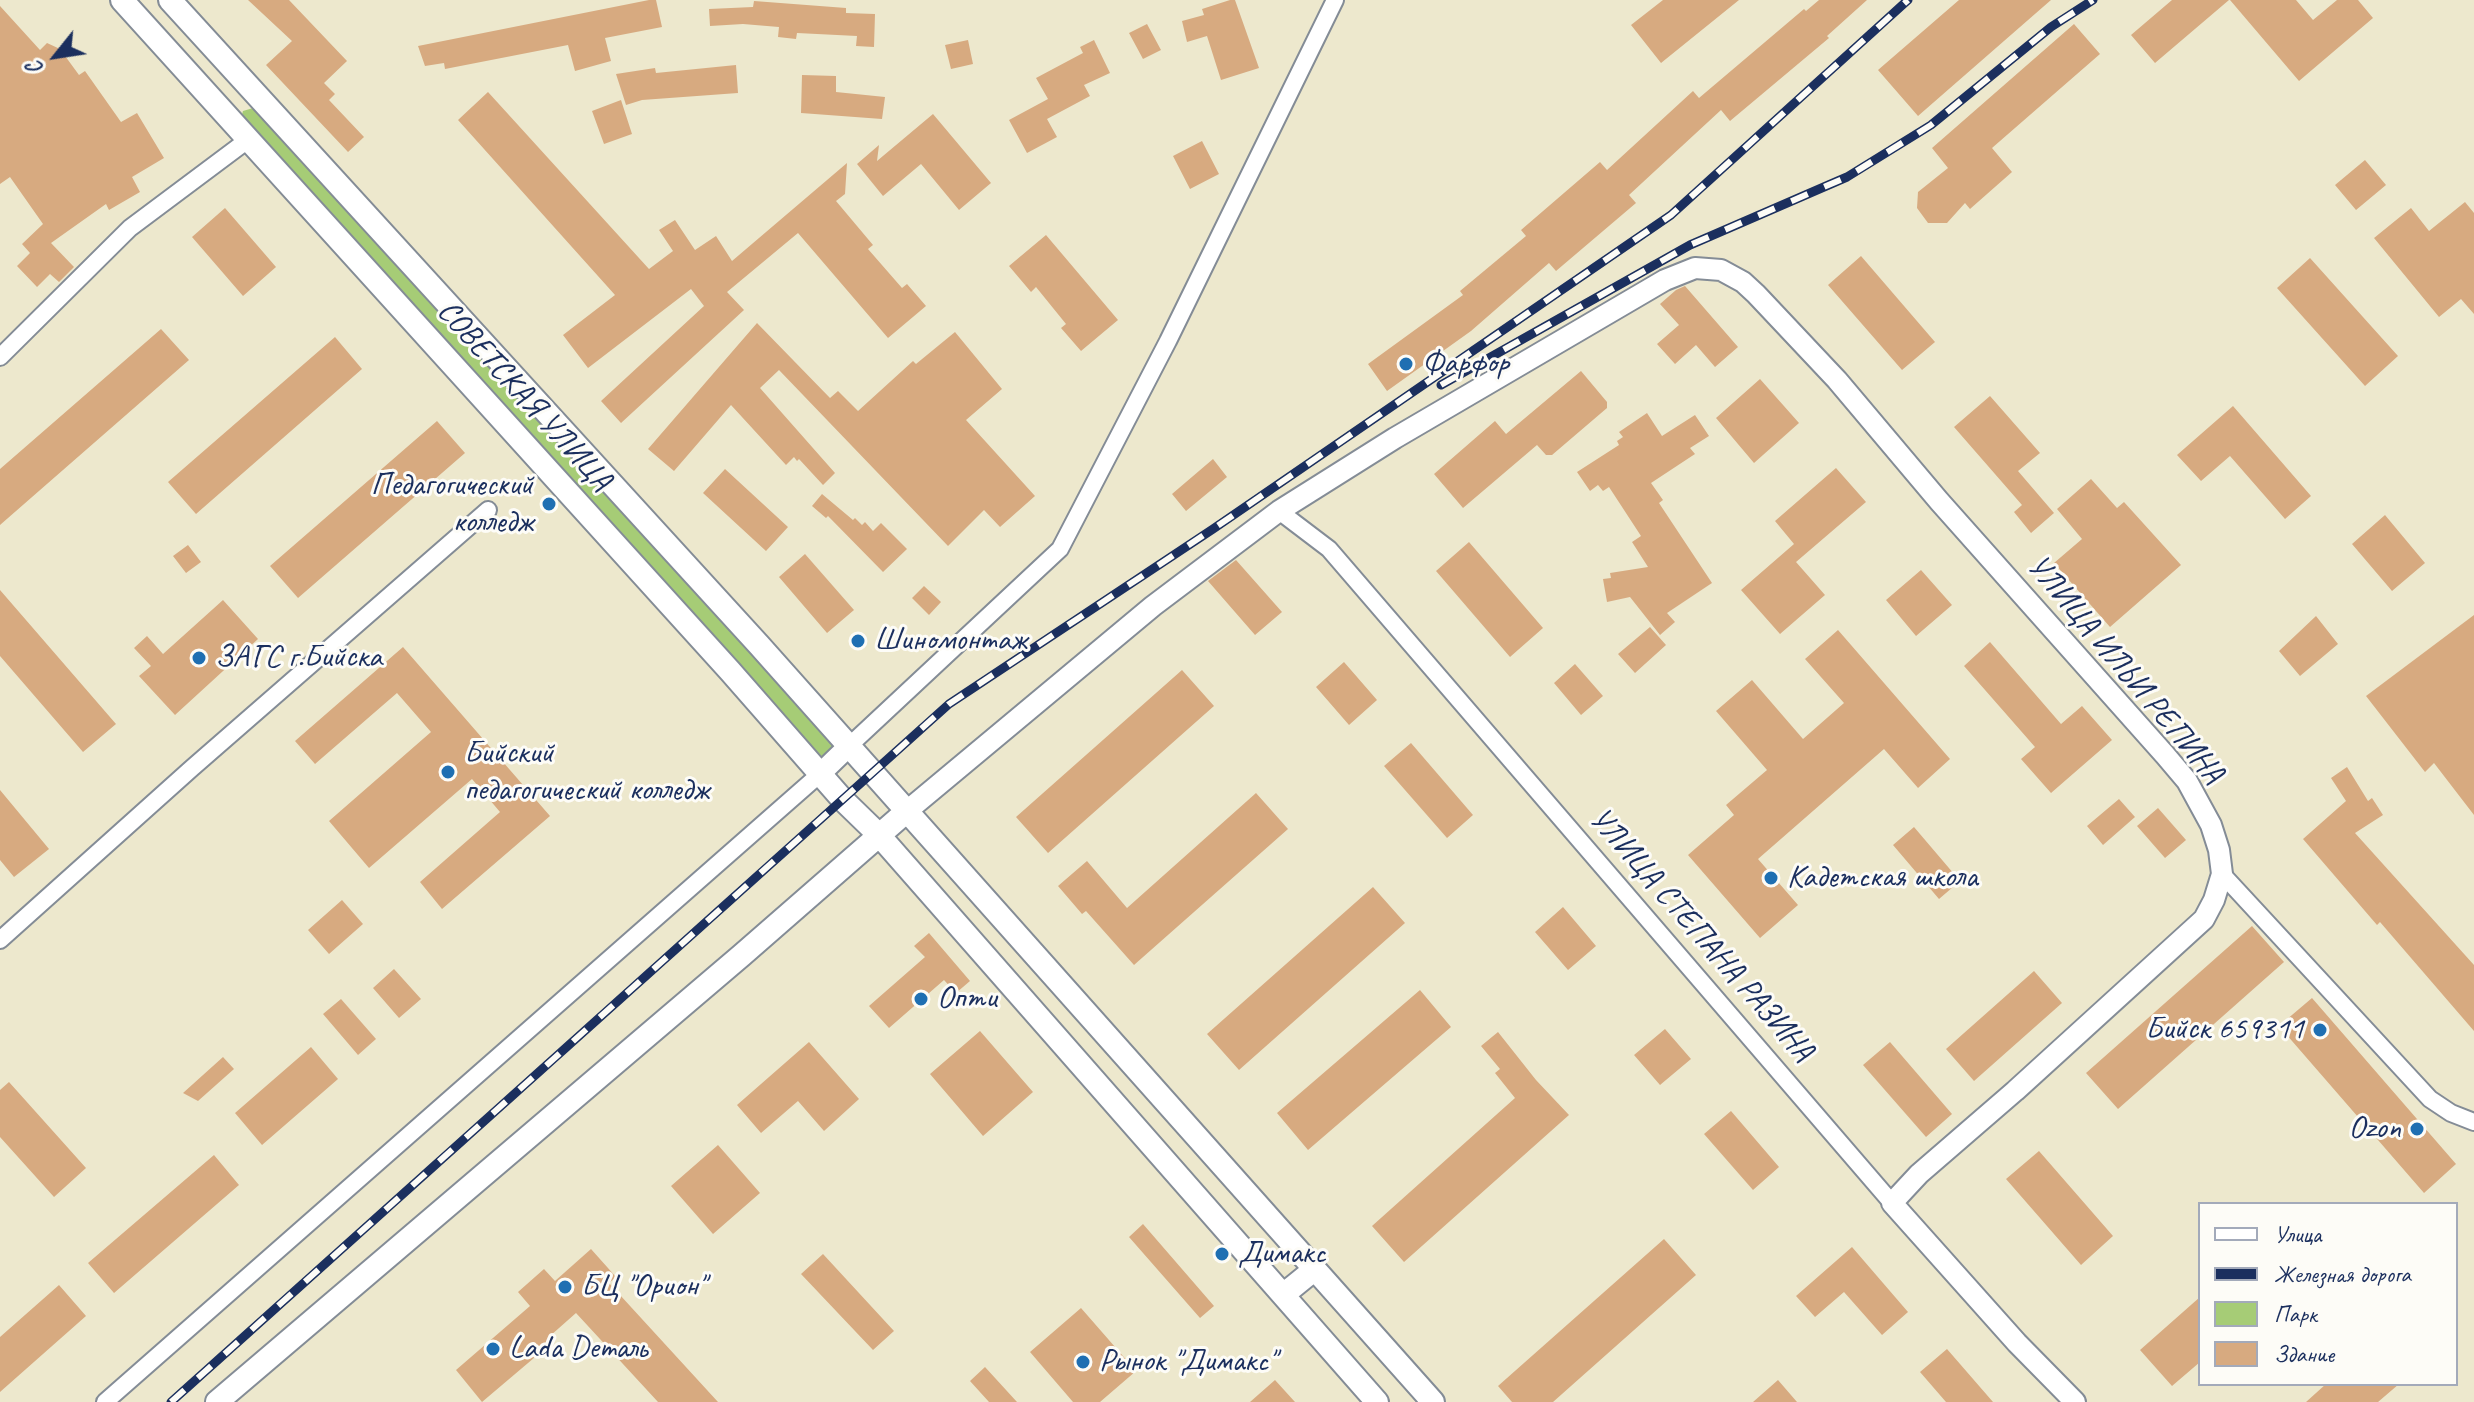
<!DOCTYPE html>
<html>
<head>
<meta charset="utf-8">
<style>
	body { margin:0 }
	#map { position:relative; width:2474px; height:1402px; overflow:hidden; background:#ede8cd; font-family:Caveat,sans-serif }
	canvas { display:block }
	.legend { position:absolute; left:2198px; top:1202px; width:260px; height:184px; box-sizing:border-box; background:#fdfcf7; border:2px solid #a3aaba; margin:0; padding:10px 14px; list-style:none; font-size:24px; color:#1b2f5e }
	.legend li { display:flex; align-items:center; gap:16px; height:40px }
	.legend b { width:40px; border:2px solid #a3aaba }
	.north { position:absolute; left:16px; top:16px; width:80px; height:80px; -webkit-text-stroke:6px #fdfcf7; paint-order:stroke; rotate:240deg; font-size:22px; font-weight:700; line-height:32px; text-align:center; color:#1b2f5e }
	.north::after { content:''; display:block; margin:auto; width:28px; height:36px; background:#1b2f5e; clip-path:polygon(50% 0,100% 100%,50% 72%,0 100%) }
</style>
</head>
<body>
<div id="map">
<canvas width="2474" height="1402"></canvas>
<ul class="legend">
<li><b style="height:10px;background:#fff"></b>Улица</li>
<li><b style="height:10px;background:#1b2f5e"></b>Железная дорога</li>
<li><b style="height:22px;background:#a6cc76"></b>Парк</li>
<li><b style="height:22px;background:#d7aa80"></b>Здание</li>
</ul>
<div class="north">С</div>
</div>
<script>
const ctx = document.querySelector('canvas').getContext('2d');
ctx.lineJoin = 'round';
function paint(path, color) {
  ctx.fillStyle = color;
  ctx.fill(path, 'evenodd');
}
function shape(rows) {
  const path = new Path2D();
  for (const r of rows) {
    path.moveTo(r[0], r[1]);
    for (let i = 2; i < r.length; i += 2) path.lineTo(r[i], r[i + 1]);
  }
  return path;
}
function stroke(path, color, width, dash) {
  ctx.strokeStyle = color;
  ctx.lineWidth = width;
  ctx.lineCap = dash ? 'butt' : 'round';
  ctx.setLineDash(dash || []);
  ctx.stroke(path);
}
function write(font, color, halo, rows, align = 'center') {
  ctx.font = font + ' Caveat,sans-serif';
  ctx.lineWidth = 6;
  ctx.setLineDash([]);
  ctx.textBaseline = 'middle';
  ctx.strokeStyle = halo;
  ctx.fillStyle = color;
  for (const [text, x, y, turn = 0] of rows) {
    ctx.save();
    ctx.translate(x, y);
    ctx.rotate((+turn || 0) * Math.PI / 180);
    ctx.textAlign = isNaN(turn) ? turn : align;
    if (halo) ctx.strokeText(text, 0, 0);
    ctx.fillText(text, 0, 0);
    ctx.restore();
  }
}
paint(shape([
	[253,108,827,734,834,744,828,755,818,757,241,118,243,111]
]), '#a6cc76');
paint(shape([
	[248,0,289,0,347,61,324,83,335,94,329,100,364,137,348,152,266,65,292,41],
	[649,0,656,0,662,27,605,38,611,61,575,71,568,45,445,69,444,63,425,66,418,46],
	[1230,0,1235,0,1259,68,1221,80,1207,36,1187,42,1182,21,1204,15,1202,9],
	[1663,0,1739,0,1661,63,1631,25],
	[1819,0,1867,0,1827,36,1829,38,1730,121,1721,110,1629,195,1636,203,1556,271,1549,263,1471,331,1387,391,1368,364,1463,295,1460,291,1526,236,1521,230,1600,162,1607,170,1693,91,1699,98,1804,9,1806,11],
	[1959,0,2051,0,1918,116,1878,70],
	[2172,0,2229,0,2155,63,2131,35],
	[2230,0,2296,0,2313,20,2337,0,2358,0,2373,18,2299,81],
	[754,1,846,8,846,13,875,14,874,47,856,46,857,36,797,33,796,39,778,37,779,27,743,24,710,26,709,9,753,7],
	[0,6,40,50,47,43,60,49,79,75,85,71,121,122,137,113,164,158,132,177,140,192,109,210,106,204,51,243,74,267,59,282,50,274,37,287,17,266,30,253,22,244,43,224,10,177,0,184],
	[1147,24,1161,50,1143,59,1129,33],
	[2074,24,2100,54,1992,148,2012,172,1970,209,1965,203,1947,223,1928,223,1917,208,1918,192,1948,168,1932,148],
	[968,40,973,64,951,69,945,45],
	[1094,40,1110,73,1084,85,1090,96,1047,119,1057,137,1027,153,1009,120,1048,99,1036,78,1083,53,1080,47],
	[736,65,738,93,642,100,626,105,616,74,655,68,656,73],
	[802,75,836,76,836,92,885,97,882,119,801,113],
	[488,92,649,269,673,251,659,230,675,220,695,250,716,236,732,261,847,163,845,194,836,201,873,245,868,249,902,288,907,284,926,306,888,338,798,233,727,292,744,310,621,423,601,401,704,306,691,289,588,368,563,335,615,295,458,120],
	[621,100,632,134,604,144,592,111],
	[933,114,991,183,959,210,921,164,883,196,857,164,879,145,877,161],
	[1202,141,1219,174,1190,189,1173,156],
	[2365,160,2386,185,2356,210,2335,185],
	[2465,202,2474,213,2474,314,2461,299,2439,317,2374,238,2411,208,2429,231],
	[225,208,276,267,243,296,192,237],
	[1046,235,1118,320,1081,351,1061,328,1066,324,1036,287,1031,292,1009,266],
	[1861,256,1935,342,1902,370,1828,285],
	[2310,258,2398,356,2365,386,2277,288],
	[1685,286,1738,347,1715,367,1696,345,1675,364,1657,344,1679,325,1660,304,1676,290],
	[757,323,830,398,838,391,858,411,913,361,916,364,955,332,1002,389,966,420,1035,496,1000,527,984,510,948,546,779,370,760,388,835,473,823,485,799,459,797,461,794,457,786,465,731,405,674,471,648,449],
	[161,329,189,360,0,525,0,469],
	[335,337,362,369,196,514,168,482],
	[1581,371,1607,402,1607,408,1552,455,1546,455,1537,445,1463,508,1434,474,1495,421,1506,434],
	[1760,379,1799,423,1754,463,1716,418],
	[1990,396,2040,453,2018,471,2054,513,2031,533,2014,512,2022,505,1954,427],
	[2233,406,2311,496,2285,519,2230,456,2201,481,2177,455],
	[1647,413,1662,436,1695,415,1709,436,1690,448,1695,454,1651,483,1663,500,1659,503,1712,583,1667,613,1675,622,1660,635,1630,597,1607,602,1603,579,1611,578,1610,573,1648,567,1632,542,1641,536,1609,487,1603,491,1598,485,1590,491,1577,472,1619,445,1617,441,1623,437,1619,432],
	[437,421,465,453,298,598,270,566],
	[1213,459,1227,477,1186,511,1172,494],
	[1836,468,1866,502,1796,562,1825,595,1780,634,1741,590,1794,544,1775,521],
	[725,469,788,527,766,551,703,493],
	[2091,479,2117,508,2124,502,2181,565,2110,627,2054,563,2082,539,2057,509],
	[822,494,853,520,855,518,862,525,865,522,873,531,881,523,907,549,883,572,828,516,826,518,812,506],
	[2385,515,2425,563,2392,591,2352,544],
	[1469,542,1543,628,1510,657,1436,571],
	[188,545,201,562,186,573,173,556],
	[805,554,854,610,827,633,779,577],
	[1236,560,1282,612,1255,635,1208,581],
	[1921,570,1952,605,1916,636,1886,600],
	[924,586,941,602,929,615,912,598],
	[0,590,116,724,83,752,0,656],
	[223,600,258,639,175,715,139,676,151,666,134,648,147,636,163,654],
	[2474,615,2474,815,2434,763,2425,772,2366,696],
	[2316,616,2338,644,2300,676,2279,651],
	[1650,627,1666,645,1635,673,1618,654],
	[1838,630,1950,759,1918,788,1884,749,1758,859,1798,905,1760,938,1688,855,1734,815,1726,805,1767,770,1716,711,1752,680,1803,739,1844,703,1805,659],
	[1990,642,2061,724,2082,706,2112,740,2051,793,2021,759,2035,747,1964,666],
	[403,647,550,816,442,909,420,882,500,812,472,779,369,868,329,821,431,732,397,693,315,764,295,741],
	[1344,662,1377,700,1349,725,1316,687],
	[1575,664,1603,696,1581,715,1554,683],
	[1182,670,1214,706,1048,853,1016,817],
	[1411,743,1473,815,1447,838,1384,766],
	[2347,767,2368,801,2372,798,2383,815,2355,833,2474,965,2474,1031,2380,922,2377,925,2303,839,2346,801,2331,778],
	[0,790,49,849,14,877,0,860],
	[1256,793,1288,829,1134,965,1086,911,1082,914,1058,886,1087,861,1127,908],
	[2119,799,2135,817,2103,845,2087,826],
	[2158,808,2186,840,2165,858,2137,826],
	[1914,827,1960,881,1939,899,1893,845],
	[1373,887,1405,923,1239,1070,1207,1034],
	[342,900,363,924,329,954,308,930],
	[1563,907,1596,946,1568,970,1535,932],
	[2252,926,2284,962,2118,1109,2086,1073],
	[929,933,970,981,956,993,944,980,889,1028,869,1006,925,957,914,946],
	[394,969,421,999,399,1018,373,988],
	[2034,971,2062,1003,1974,1081,1946,1049],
	[1420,990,1451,1027,1308,1150,1277,1113],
	[2312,998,2456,1164,2424,1193,2279,1026],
	[341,999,376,1039,358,1055,323,1014],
	[1665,1029,1691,1059,1660,1085,1634,1055],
	[980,1031,1033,1092,983,1136,930,1074],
	[1498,1032,1536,1080,1569,1115,1404,1262,1372,1226,1515,1098,1495,1073,1500,1069,1481,1046],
	[809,1042,859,1099,824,1131,798,1101,761,1133,737,1105],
	[1890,1042,1952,1114,1926,1137,1863,1065],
	[311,1047,338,1079,262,1145,235,1113],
	[223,1057,234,1069,198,1101,183,1093],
	[9,1082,86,1168,54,1197,0,1137,0,1090],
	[1731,1111,1779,1167,1753,1190,1704,1134],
	[718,1145,760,1193,713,1234,671,1186],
	[2039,1151,2113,1236,2081,1265,2006,1179],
	[214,1155,239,1185,114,1293,88,1263],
	[1143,1224,1214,1306,1200,1318,1129,1237],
	[1664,1239,1696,1275,1553,1402,1512,1402,1498,1386],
	[1852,1247,1908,1312,1882,1335,1844,1292,1815,1317,1796,1296],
	[591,1249,616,1277,609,1283,718,1402,658,1402,576,1313,550,1336,554,1341,482,1402,456,1370,530,1306,518,1292,544,1269,555,1281],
	[823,1254,894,1331,873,1350,801,1274],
	[59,1285,86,1316,0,1392,0,1337],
	[2200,1297,2200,1362,2172,1386,2140,1350],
	[1081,1308,1136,1371,1100,1402,1073,1402,1030,1352],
	[1947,1349,1993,1402,1946,1402,1920,1372],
	[985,1367,1017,1402,989,1402,970,1381],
	[1275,1380,1295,1402,1250,1402],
	[1778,1380,1797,1402,1753,1402],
	[2326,1384,2399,1384,2378,1402,2306,1402]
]), '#d7aa80');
const minor = shape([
	[0,357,130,228,249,139],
	[1279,511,1329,549,1892,1203],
	[849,746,1060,549,1168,341,1335,0],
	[2222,874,2430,1099,2451,1113,2474,1122],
	[0,940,192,768,488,510],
	[105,1402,821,773]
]);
const tertiary = shape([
	[821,773,849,746],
	[907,811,1153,606,1279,511,1395,438,1665,280,1695,268,1721,270,1743,282,1756,294,1837,380,1939,501,2165,755,2187,781,2211,825,2219,850,2222,874,2214,900,2204,919,2015,1091,1919,1174,1892,1203,2017,1343,2075,1402]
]);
const secondary = shape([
	[122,0,730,671,843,800,878,834,1377,1402],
	[170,0,759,645,1433,1402],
	[1283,1295,1315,1269],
	[217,1402,742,955,907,811]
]);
stroke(minor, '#848c96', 20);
stroke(tertiary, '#848c96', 24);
stroke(secondary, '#848c96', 26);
stroke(minor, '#fff', 16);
stroke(tertiary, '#fff', 20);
stroke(secondary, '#fff', 22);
const rail = shape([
	[1441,385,1690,245,1847,177,1931,125,2051,27,2093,0],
	[171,1402,949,704,1213,529,1671,215,1908,0]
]);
stroke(rail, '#1b2f5e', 9);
stroke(rail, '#fdfcf7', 6, [18]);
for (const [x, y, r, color] of [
	[1406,364,8,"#1f6fb2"],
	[549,504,8,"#1f6fb2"],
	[858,641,8,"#1f6fb2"],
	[199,658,8,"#1f6fb2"],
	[448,772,8,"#1f6fb2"],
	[1771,878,8,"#1f6fb2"],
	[921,999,8,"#1f6fb2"],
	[2320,1030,8,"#1f6fb2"],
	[2417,1129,8,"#1f6fb2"],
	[1222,1254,8,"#1f6fb2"],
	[565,1287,8,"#1f6fb2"],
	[493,1349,8,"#1f6fb2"],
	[1083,1362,8,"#1f6fb2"]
]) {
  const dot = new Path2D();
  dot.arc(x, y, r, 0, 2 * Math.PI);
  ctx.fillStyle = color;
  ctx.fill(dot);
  stroke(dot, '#fdfcf7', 3);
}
write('32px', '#1b2f5e', '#fdfcf7', [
	["Фарфор",1422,364],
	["Педагогический",533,486,"right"],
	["колледж",533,523,"right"],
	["Шиномонтаж",874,641],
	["ЗАГС г.Бийска",215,658],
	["Бийский",464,754],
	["педагогический колледж",464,791],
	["Кадетская школа",1787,878],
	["Опти",937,999],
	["Бийск 659311",2304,1030,"right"],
	["Ozon",2401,1129,"right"],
	["Димакс",1238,1254],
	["БЦ \"Орион\"",581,1287],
	["Lada Dеталь",509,1349],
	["Рынок \"Димакс\"",1099,1362]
], 'left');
write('32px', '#1b2f5e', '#fdfcf7', [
	["СОВЕТСКАЯ УЛИЦА",524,396,48],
	["УЛИЦА ИЛЬИ РЕПИНА",2125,670,50],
	["УЛИЦА СТЕПАНА РАЗИНА",1701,935,49]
]);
</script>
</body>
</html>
